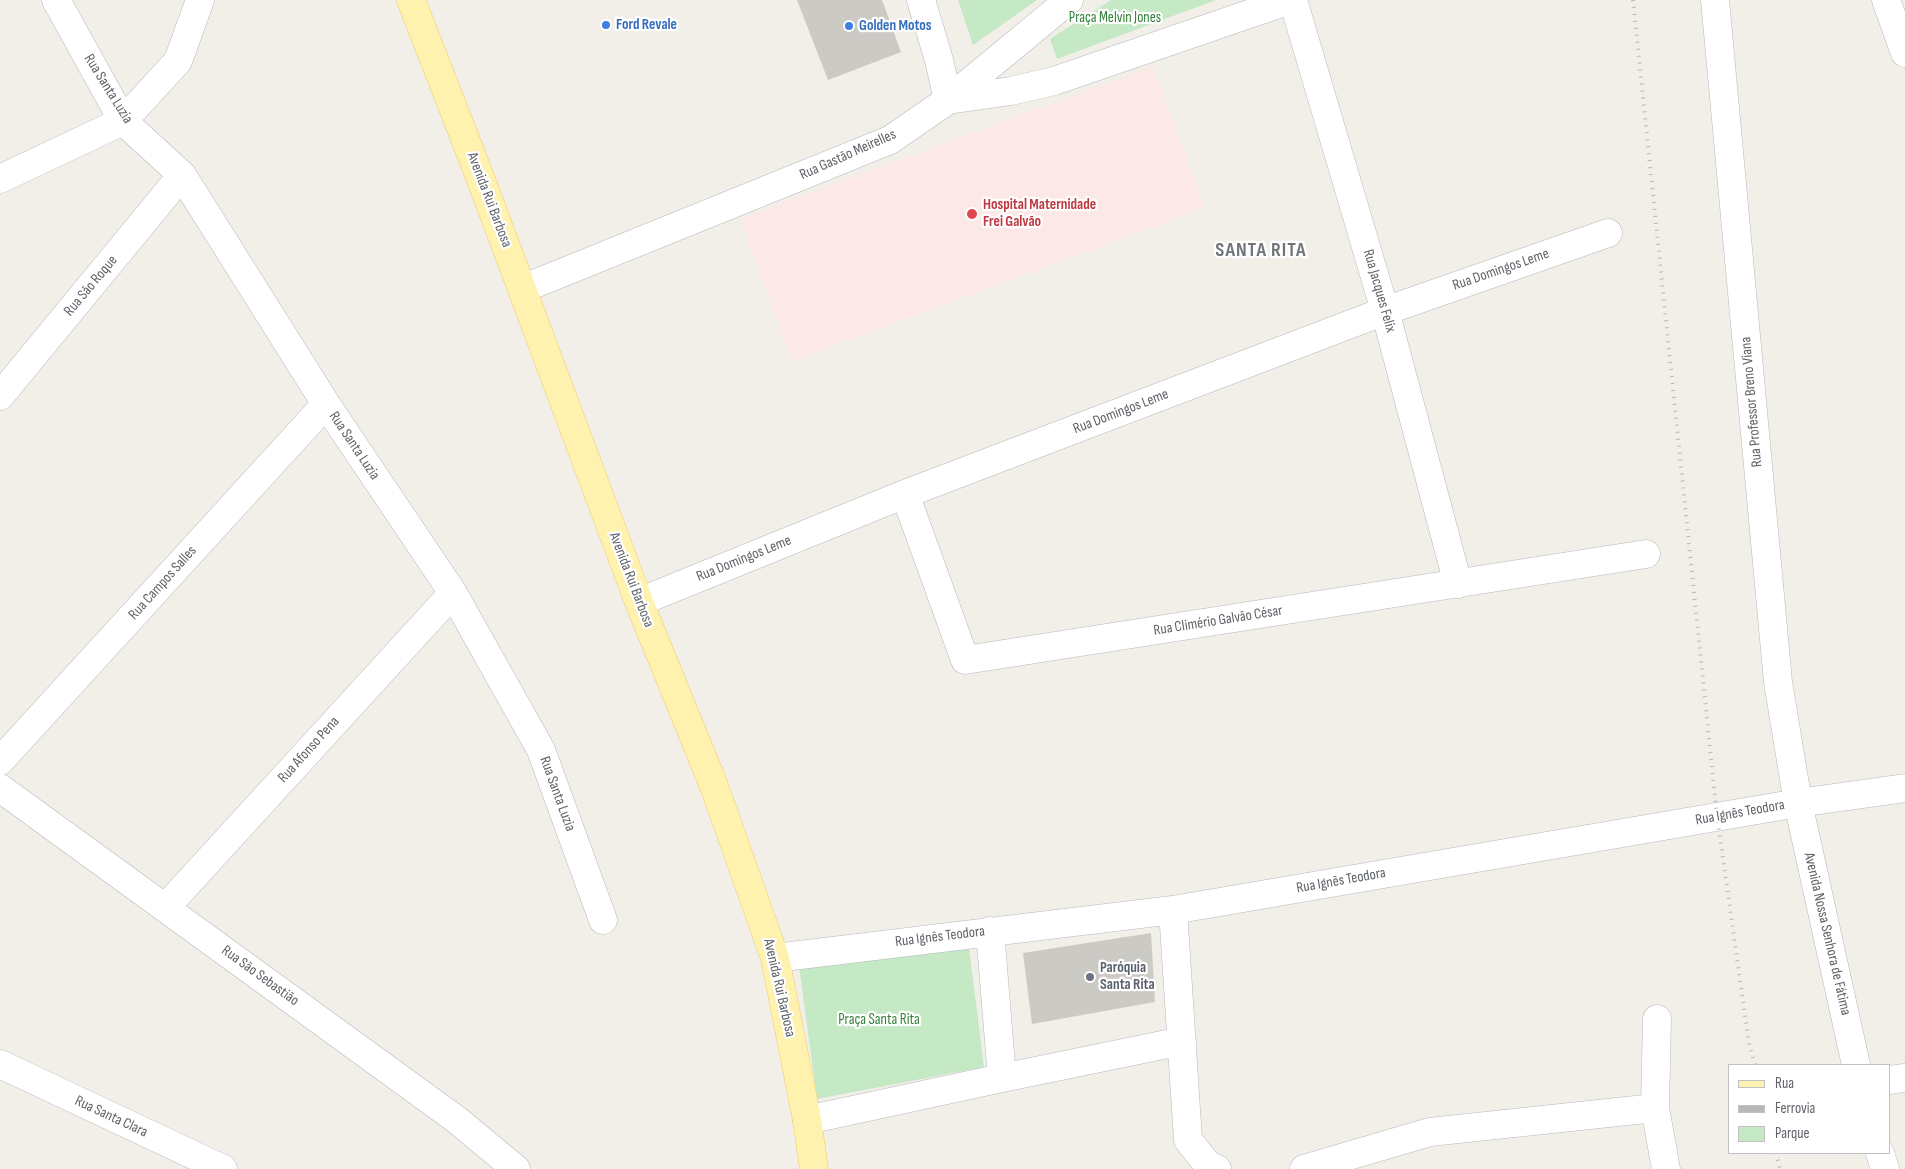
<!DOCTYPE html>
<html>
<head>
<meta charset="utf-8">
<style>
	body { margin:0 }
	#map { position:relative; width:1905px; height:1169px; overflow:hidden; background:#f1efe8; font-family:"Sofia Sans Condensed",sans-serif }
	canvas { display:block }
	.legend { position:absolute; left:1728px; top:1064px; width:162px; height:90px; box-sizing:border-box; background:#fff; border:1px solid #bfc1c3; margin:0; padding:6px 9px; list-style:none; font-size:15px; color:#5f6368 }
	.legend li { display:flex; align-items:center; gap:10px; height:25px }
	.legend b { width:25px; border:1px solid #bfc1c3 }
</style>
</head>
<body>
<div id="map">
<canvas width="1905" height="1169"></canvas>
<ul class="legend">
<li><b style="height:6px;background:#fff2af"></b>Rua</li>
<li><b style="height:6px;background:#b6b7b8"></b>Ferrovia</li>
<li><b style="height:14px;background:#c5e8c5"></b>Parque</li>
</ul>
</div>
<script>
const ctx = document.querySelector('canvas').getContext('2d');
ctx.lineJoin = 'round';
function paint(path, color) {
  ctx.fillStyle = color;
  ctx.fill(path, 'evenodd');
}
function shape(rows) {
  const path = new Path2D();
  for (const r of rows) {
    path.moveTo(r[0], r[1]);
    for (let i = 2; i < r.length; i += 2) path.lineTo(r[i], r[i + 1]);
  }
  return path;
}
function stroke(path, color, width, dash) {
  ctx.strokeStyle = color;
  ctx.lineWidth = width;
  ctx.lineCap = dash ? 'butt' : 'round';
  ctx.setLineDash(dash || []);
  ctx.stroke(path);
}
function write(font, color, halo, rows, align = 'center') {
  ctx.font = font + ' "Sofia Sans Condensed",sans-serif';
  ctx.lineWidth = 4.5;
  ctx.setLineDash([]);
  ctx.textBaseline = 'middle';
  ctx.strokeStyle = halo;
  ctx.fillStyle = color;
  for (const [text, x, y, turn = 0] of rows) {
    ctx.save();
    ctx.translate(x, y);
    ctx.rotate((+turn || 0) * Math.PI / 180);
    ctx.textAlign = isNaN(turn) ? turn : align;
    if (halo) ctx.strokeText(text, 0, 0);
    ctx.fillText(text, 0, 0);
    ctx.restore();
  }
}
paint(shape([
	[1153,66,1205,208,792,361,740,219]
]), '#fce8e6');
paint(shape([
	[958,0,1037,0,973,45],
	[1111,0,1216,0,1057,59,1050,39],
	[968,940,984,1067,817,1099,799,966]
]), '#c5e8c5');
paint(shape([
	[797,0,882,0,901,52,828,80],
	[1151,933,1155,1002,1032,1024,1023,953]
]), '#cccac5');
const minor = shape([
	[56,0,123,121,182,175,326,404,453,593,541,750,603,920],
	[921,0,939,60,948,100],
	[1293,0,1385,311,1458,584],
	[1715,0,1778,682,1798,803,1856,1065],
	[1886,0,1905,53],
	[948,100,1011,91,1054,81,1290,0],
	[0,179,123,121,178,61,200,0],
	[522,289,890,140,948,100,1069,0],
	[0,396,182,175],
	[905,494,965,660,1646,554],
	[639,602,905,494,1385,311,1608,233],
	[0,761,326,404],
	[0,788,457,1120,516,1169],
	[166,907,453,593],
	[1173,910,1188,1140,1208,1165,1217,1169],
	[990,931,1002,1078],
	[775,958,1173,910,1798,803,1905,788],
	[1657,1019,1655,1108,1666,1169],
	[0,1064,223,1169],
	[1889,1080,1905,1078],
	[807,1120,1002,1078,1182,1041],
	[1880,1153,1885,1169],
	[1304,1169,1430,1132,1655,1108]
]);
const major = shape([
	[411,0,480,177,639,602,714,786,775,958,807,1120,814,1169]
]);
stroke(minor, '#b5b8bc', 29);
stroke(major, '#f2c960', 29);
stroke(minor, '#fff', 28);
stroke(major, '#fff2af', 28);
stroke(shape([
	[1633,0,1717,816,1749,1043,1755,1065],
	[1776,1153,1780,1169]
]), '#b6b7b8', 4, [1, 6]);
for (const [x, y, r, color] of [
	[606,25,5,"#3f7fe0"],
	[849,26,5,"#3f7fe0"],
	[972,214,6,"#e0444e"],
	[1090,977,5,"#6b7280"]
]) {
  const dot = new Path2D();
  dot.arc(x, y, r, 0, 2 * Math.PI);
  ctx.fillStyle = color;
  ctx.fill(dot);
  stroke(dot, '#fff', 2);
}
write('15px', '#348238', '#fff', [
	["Praça Melvin Jones",1115,18],
	["Praça Santa Rita",879,1020]
]);
write('bold 15px', '#366cbe', '#fff', [
	["Ford Revale",616,25],
	["Golden Motos",859,26]
], 'left');
write('15px', '#5f6368', '#fff', [
	["Rua Santa Luzia",108,89,58],
	["Rua Gastão Meirelles",848,155,-24],
	["Avenida Rui Barbosa",489,200,69],
	["Rua Domingos Leme",1501,270,-19],
	["Rua São Roque",91,286,-50],
	["Rua Jacques Felix",1379,291,74],
	["Rua Professor Breno Viana",1752,402,-95],
	["Rua Domingos Leme",1121,412,-21],
	["Rua Santa Luzia",354,446,56],
	["Rua Domingos Leme",744,559,-22],
	["Avenida Rui Barbosa",631,580,69],
	["Rua Campos Salles",163,583,-48],
	["Rua Climério Galvão César",1218,621,-9],
	["Rua Afonso Pena",309,750,-48],
	["Rua Santa Luzia",557,794,70],
	["Rua Ignês Teodora",1740,813,-10],
	["Rua Ignês Teodora",1341,881,-10],
	["Avenida Nossa Senhora de Fátima",1827,934,77],
	["Rua Ignês Teodora",940,937,-7],
	["Rua São Sebastião",260,976,36],
	["Avenida Rui Barbosa",779,988,77],
	["Rua Santa Clara",111,1117,25]
]);
write('bold 15px', '#be3a42', '#fff', [
	["Hospital Maternidade",983,205],
	["Frei Galvão",983,222]
], 'left');
write('bold 15px', '#5b616d', '#fff', [
	["Paróquia",1100,968],
	["Santa Rita",1100,985]
], 'left');
ctx.letterSpacing = '1px';
write('bold 20px', '#70757a', '#fff', [
	["SANTA RITA",1261,251]
]);
ctx.letterSpacing = '0px';
</script>
</body>
</html>
